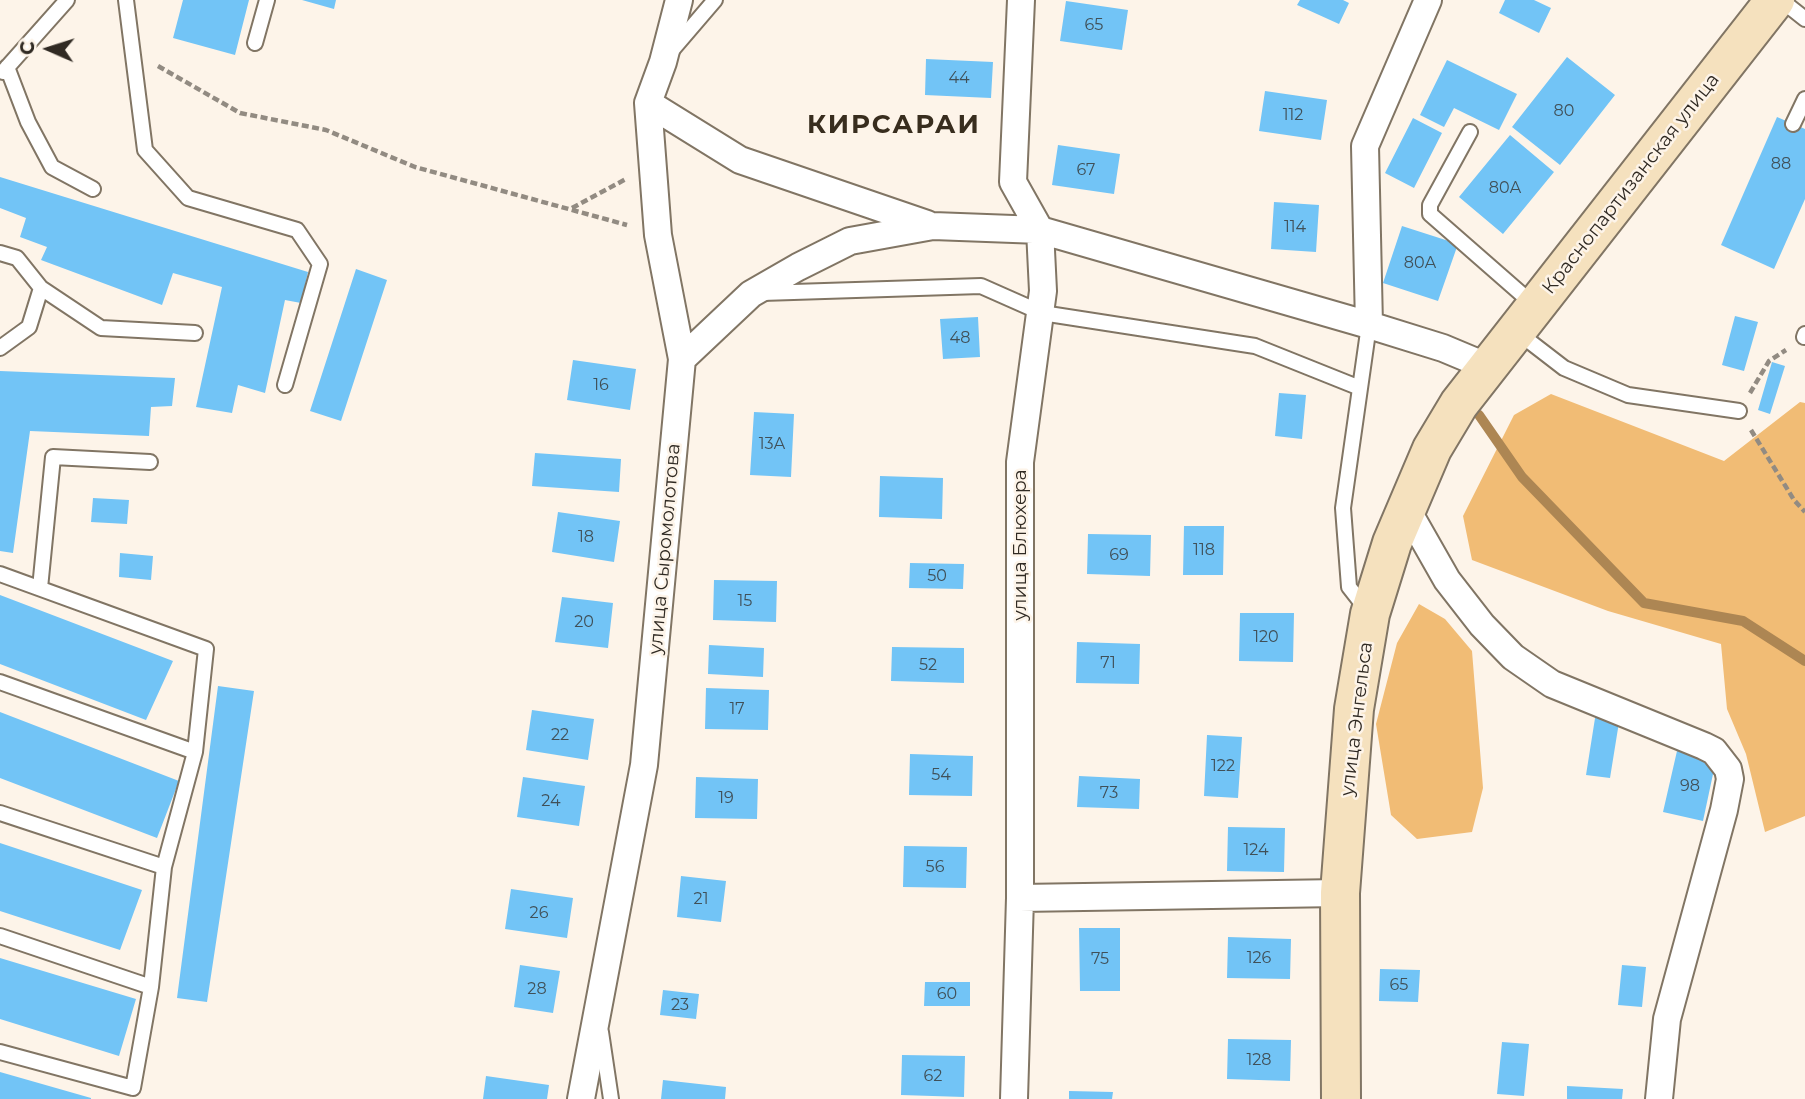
<!DOCTYPE html>
<html>
<head>
<meta charset="utf-8">
<style>
	body { margin:0 }
	#map { position:relative; width:1805px; height:1099px; overflow:hidden; background:#fdf4e9; font-family:Montserrat,sans-serif }
	canvas { display:block }
	.north { position:absolute; left:14px; top:14px; width:70px; height:70px; -webkit-text-stroke:5px #fdf4e9; paint-order:stroke; rotate:273deg; font-size:19px; font-weight:700; line-height:28px; text-align:center; color:#302a23 }
	.north::after { content:''; display:block; margin:auto; width:24px; height:32px; background:#302a23; clip-path:polygon(50% 0,100% 100%,50% 72%,0 100%) }
</style>
</head>
<body>
<div id="map">
<canvas width="1805" height="1099"></canvas>
<div class="north">С</div>
</div>
<script>
const ctx = document.querySelector('canvas').getContext('2d');
ctx.lineJoin = 'round';
function paint(path, color) {
  ctx.fillStyle = color;
  ctx.fill(path, 'evenodd');
}
function shape(rows) {
  const path = new Path2D();
  for (const r of rows) {
    path.moveTo(r[0], r[1]);
    for (let i = 2; i < r.length; i += 2) path.lineTo(r[i], r[i + 1]);
  }
  return path;
}
function stroke(path, color, width, dash) {
  ctx.strokeStyle = color;
  ctx.lineWidth = width;
  ctx.lineCap = dash ? 'butt' : 'round';
  ctx.setLineDash(dash || []);
  ctx.stroke(path);
}
function write(font, color, halo, rows, align = 'center') {
  ctx.font = font + ' Montserrat,sans-serif';
  ctx.lineWidth = 5;
  ctx.setLineDash([]);
  ctx.textBaseline = 'middle';
  ctx.strokeStyle = halo;
  ctx.fillStyle = color;
  for (const [text, x, y, turn = 0] of rows) {
    ctx.save();
    ctx.translate(x, y);
    ctx.rotate((+turn || 0) * Math.PI / 180);
    ctx.textAlign = isNaN(turn) ? turn : align;
    if (halo) ctx.strokeText(text, 0, 0);
    ctx.fillText(text, 0, 0);
    ctx.restore();
  }
}
paint(shape([
	[1551,394,1724,461,1800,402,1805,403,1805,816,1765,832,1746,754,1727,709,1721,644,1608,611,1472,560,1463,516,1514,415],
	[1419,604,1445,619,1472,651,1483,788,1472,832,1417,839,1391,815,1376,724,1397,643]
]), '#f1bc75');
stroke(shape([
	[1479,415,1522,477,1644,603,1743,621,1805,661]
]), '#ad8653', 10);
paint(shape([
	[183,0,249,0,235,55,173,38],
	[302,0,336,0,334,9],
	[1300,0,1343,0,1349,3,1339,24,1297,5],
	[1505,0,1534,0,1551,8,1539,33,1499,13],
	[1066,1,1128,10,1122,50,1060,41],
	[1567,57,1615,95,1560,165,1512,127],
	[926,59,993,62,991,98,925,95],
	[1447,60,1517,94,1499,130,1454,108,1444,127,1420,115],
	[1265,91,1327,100,1321,140,1259,131],
	[1777,117,1805,129,1805,199,1774,269,1721,245],
	[1413,118,1442,133,1414,188,1385,173],
	[1510,135,1554,172,1503,234,1459,197],
	[1058,145,1120,154,1114,194,1052,185],
	[0,177,308,272,301,303,285,300,265,393,238,385,232,413,196,407,222,287,173,273,162,305,41,260,47,247,20,237,26,218,0,208],
	[1274,202,1319,205,1316,252,1271,249],
	[1402,226,1458,244,1438,301,1383,283],
	[356,269,387,280,341,421,310,411],
	[1735,316,1758,322,1744,371,1722,365],
	[978,317,980,357,943,359,940,319],
	[573,360,636,369,630,410,567,400],
	[1772,362,1785,366,1770,414,1758,410],
	[0,371,175,378,172,406,151,407,149,436,30,431,13,553,0,551],
	[1279,393,1306,395,1302,439,1275,436],
	[754,412,794,414,791,477,750,475],
	[535,453,621,459,619,492,532,486],
	[880,476,943,478,942,519,879,517],
	[93,498,129,500,127,524,91,522],
	[558,512,620,521,614,562,552,552],
	[1184,526,1224,526,1223,575,1183,575],
	[1088,534,1151,535,1150,576,1087,574],
	[120,553,153,556,151,580,119,577],
	[910,563,964,564,963,589,909,588],
	[714,580,777,581,776,622,713,620],
	[0,595,173,661,146,720,0,664],
	[562,597,613,603,608,648,555,642],
	[1240,613,1294,613,1293,662,1239,661],
	[1077,642,1140,644,1139,684,1076,683],
	[709,645,764,648,763,677,708,674],
	[892,647,964,648,964,683,891,681],
	[218,686,254,691,207,1002,177,998],
	[706,688,769,690,768,730,705,729],
	[532,710,594,719,588,760,526,750],
	[0,712,179,781,157,838,0,778],
	[1596,712,1620,716,1610,778,1586,775],
	[1207,735,1242,737,1238,798,1204,796],
	[1677,751,1716,760,1703,821,1663,812],
	[910,754,973,756,972,796,909,795],
	[1079,776,1140,779,1139,809,1077,807],
	[523,777,585,786,579,826,517,817],
	[696,777,758,779,757,819,695,818],
	[1228,827,1285,828,1284,872,1227,871],
	[0,843,142,890,120,950,0,911],
	[904,846,967,847,966,888,903,887],
	[681,876,726,881,721,922,677,917],
	[511,889,573,898,567,938,505,929],
	[1079,928,1120,928,1120,991,1080,991],
	[1228,937,1291,939,1290,979,1227,978],
	[0,958,136,999,119,1056,0,1019],
	[520,965,560,971,553,1013,514,1007],
	[1622,965,1646,967,1642,1007,1618,1005],
	[1380,969,1420,970,1418,1002,1379,1001],
	[925,982,970,982,970,1006,924,1006],
	[663,990,699,994,696,1019,660,1015],
	[1228,1039,1291,1040,1290,1081,1227,1079],
	[1502,1042,1529,1044,1524,1096,1497,1094],
	[902,1055,965,1056,964,1097,901,1095],
	[0,1072,91,1098,91,1099,0,1099],
	[486,1076,549,1085,547,1099,483,1099],
	[663,1080,726,1087,725,1099,661,1099],
	[1567,1086,1623,1089,1622,1099,1567,1099],
	[1069,1091,1113,1092,1112,1099,1069,1099]
]), '#72c4f6');
const lane = shape([
	[126,0,145,150,188,198,297,230,320,264,285,385],
	[1781,0,1805,19],
	[255,43,267,0],
	[673,49,715,0],
	[7,67,28,122,52,167,93,189],
	[3,72,67,0],
	[1793,124,1805,99],
	[1470,132,1430,205,1430,214,1534,305],
	[0,253,17,258,41,288,29,327,0,348],
	[41,288,101,328,195,333],
	[762,293,981,286,1042,313,1255,346,1360,388],
	[1516,331,1564,368,1628,395,1739,411],
	[1804,337,1805,334],
	[0,574,206,649,195,752],
	[40,588,53,457,150,462],
	[1367,610,1349,587,1343,508,1369,325],
	[0,682,195,752,164,867,151,987,133,1088,0,1052],
	[0,813,164,867],
	[0,936,151,987],
	[601,1032,611,1099]
]);
const street = shape([
	[648,103,740,160,927,224],
	[1369,325,1365,146,1428,0],
	[682,359,751,294,798,267,850,241,933,226,1040,230,1369,325,1443,348,1486,366],
	[1406,508,1447,580,1482,625,1513,657,1552,684,1704,746,1714,751,1728,769,1730,779,1724,810,1667,1019,1659,1099],
	[1020,898,1340,893],
	[581,1099,644,765,682,359,658,235,648,103,663,62,679,0],
	[1014,1099,1020,898,1020,462,1043,291,1040,230,1013,182,1021,0]
]);
const secondary = shape([
	[1341,1099,1340,893,1354,709,1370,614,1392,543,1432,449,1459,404,1775,0]
]);
stroke(lane, '#817564', 18);
stroke(street, '#817564', 30);
stroke(secondary, '#817564', 42);
stroke(shape([
	[158,66,240,113,326,130,415,167,627,225],
	[572,208,626,179],
	[1750,393,1769,361,1786,350],
	[1751,430,1794,500,1805,512]
]), '#928b82', 4.5, [7, 3.5]);
stroke(lane, '#fff', 14);
stroke(street, '#fff', 26);
stroke(secondary, '#f5e1be', 38);
write('16px', '#405058', null, [
	["65",1094,25],
	["44",959,78],
	["80",1564,111],
	["112",1293,115],
	["88",1781,164],
	["67",1086,170],
	["80А",1505,188],
	["114",1295,227],
	["80А",1420,263],
	["48",960,338],
	["16",601,385],
	["13А",772,444],
	["18",586,537],
	["118",1204,550],
	["69",1119,555],
	["50",937,576],
	["15",745,601],
	["20",584,622],
	["120",1266,637],
	["71",1108,663],
	["52",928,665],
	["17",737,709],
	["22",560,735],
	["122",1223,766],
	["54",941,775],
	["98",1690,786],
	["73",1109,793],
	["19",726,798],
	["24",551,801],
	["124",1256,850],
	["56",935,867],
	["21",701,899],
	["26",539,913],
	["126",1259,958],
	["75",1100,959],
	["65",1399,985],
	["28",537,989],
	["60",947,994],
	["23",680,1005],
	["128",1259,1060],
	["62",933,1076]
]);
write('19px', '#302a23', '#fdf4e9', [
	["Краснопартизанская улица",1631,184,-52],
	["улица Блюхера",1020,545,-90],
	["улица Сыромолотова",665,549,-85],
	["улица Энгельса",1357,719,-83]
]);
ctx.letterSpacing = '2px';
write('bold 26px', '#382d1e', '#fdf4e9', [
	["КИРСАРАИ",894,125]
]);
ctx.letterSpacing = '0px';
</script>
</body>
</html>
